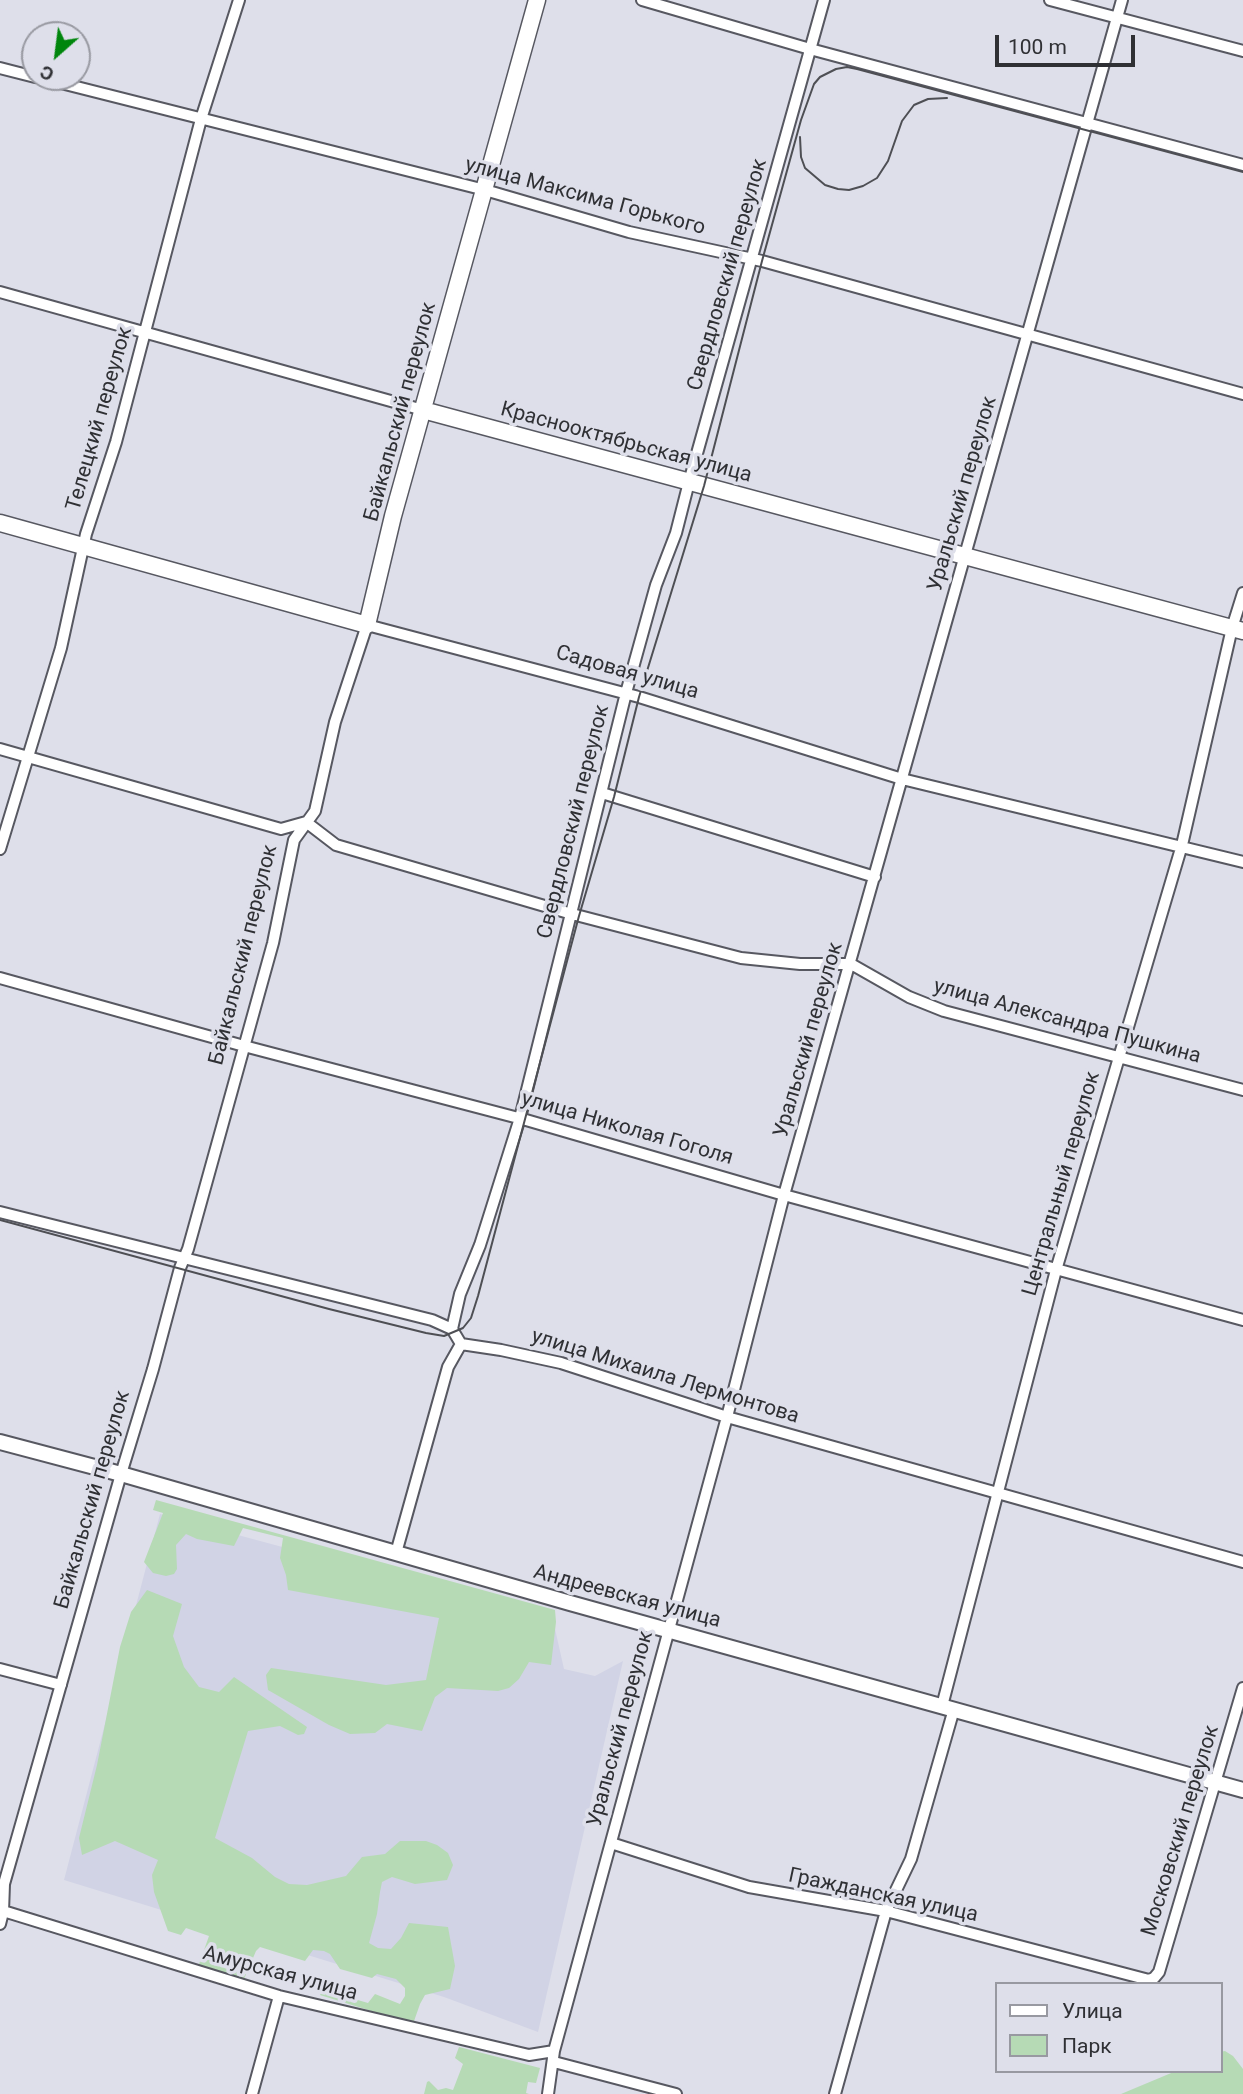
<!DOCTYPE html>
<html>
<head>
<meta charset="utf-8">
<style>
	body { margin:0 }
	#map { position:relative; width:1243px; height:2094px; overflow:hidden; background:#dedfea; font-family:Roboto,sans-serif }
	canvas { display:block }
	.legend { position:absolute; left:995px; top:1982px; width:228px; height:91px; box-sizing:border-box; background:#dedfea; border:2px solid #9899a1; margin:0; padding:9px 12px; list-style:none; font-size:21px; color:#2f3034 }
	.legend li { display:flex; align-items:center; gap:14px; height:35px }
	.legend b { width:35px; border:2px solid #9899a1 }
	.north { position:absolute; left:21px; top:21px; width:70px; height:70px; box-sizing:border-box; background:#dedfea; border:2px solid #9899a1; border-radius:50%; rotate:208deg; font-size:19px; font-weight:700; line-height:28px; text-align:center; color:#2f3034 }
	.north::after { content:''; display:block; margin:auto; width:24px; height:32px; background:#00860c; clip-path:polygon(50% 0,100% 100%,50% 72%,0 100%) }
	.scale { position:absolute; left:995px; top:35px; width:140px; height:32px; box-sizing:border-box; border:4px solid #2f3034; border-top:0; padding-left:9px; font-size:21px; line-height:24px; white-space:nowrap; color:#2f3034; -webkit-text-stroke:5px #dedfea; paint-order:stroke }
</style>
</head>
<body>
<div id="map">
<canvas width="1243" height="2094"></canvas>
<ul class="legend">
<li><b style="height:9px;background:#fff"></b>Улица</li>
<li><b style="height:19px;background:#b6dab5"></b>Парк</li>
</ul>
<div class="north">С</div>
<div class="scale">100 m</div>
</div>
<script>
const ctx = document.querySelector('canvas').getContext('2d');
ctx.lineJoin = 'round';
function paint(path, color) {
  ctx.fillStyle = color;
  ctx.fill(path, 'evenodd');
}
function shape(rows) {
  const path = new Path2D();
  for (const r of rows) {
    path.moveTo(r[0], r[1]);
    for (let i = 2; i < r.length; i += 2) path.lineTo(r[i], r[i + 1]);
  }
  return path;
}
function stroke(path, color, width, dash) {
  ctx.strokeStyle = color;
  ctx.lineWidth = width;
  ctx.lineCap = dash ? 'butt' : 'round';
  ctx.setLineDash(dash || []);
  ctx.stroke(path);
}
function write(font, color, halo, rows, align = 'center') {
  ctx.font = font + ' Roboto,sans-serif';
  ctx.lineWidth = 7;
  ctx.setLineDash([]);
  ctx.textBaseline = 'middle';
  ctx.strokeStyle = halo;
  ctx.fillStyle = color;
  for (const [text, x, y, turn = 0] of rows) {
    ctx.save();
    ctx.translate(x, y);
    ctx.rotate((+turn || 0) * Math.PI / 180);
    ctx.textAlign = isNaN(turn) ? turn : align;
    if (halo) ctx.strokeText(text, 0, 0);
    ctx.fillText(text, 0, 0);
    ctx.restore();
  }
}
paint(shape([
	[160,1514,553,1620,564,1669,595,1676,623,1661,538,2032,444,1997,64,1880]
]), '#d1d3e5');
paint(shape([
	[156,1500,555,1610,556,1622,551,1665,529,1662,519,1679,509,1688,498,1691,447,1688,435,1697,422,1731,387,1724,375,1733,350,1734,329,1725,268,1690,266,1675,271,1668,386,1685,426,1680,439,1618,288,1590,286,1575,280,1558,283,1538,243,1528,234,1546,197,1539,186,1534,176,1545,177,1569,174,1574,166,1576,153,1573,144,1562,163,1513,153,1510],
	[147,1590,182,1604,173,1636,184,1667,199,1687,219,1692,234,1677,307,1727,304,1734,298,1735,280,1726,248,1731,215,1838,252,1858,275,1877,289,1884,307,1885,346,1876,362,1857,385,1854,400,1841,426,1841,437,1845,448,1853,453,1865,447,1880,415,1884,392,1877,382,1882,380,1892,377,1914,369,1943,378,1948,391,1949,401,1938,409,1923,448,1927,455,1966,450,1989,425,1995,420,2004,413,2024,320,1995,323,1990,368,2003,375,1994,400,2004,405,1996,405,1988,396,1979,377,1974,372,1978,340,1969,330,1954,324,1951,313,1950,305,1961,260,1947,256,1951,244,1979,198,1967,209,1936,186,1928,181,1935,168,1931,154,1892,152,1875,158,1860,115,1841,82,1855,79,1838,97,1765,120,1647,131,1612],
	[459,2047,540,2068,536,2083,528,2082,526,2093,529,2094,424,2094,427,2082,429,2081,438,2090,446,2088,453,2090,463,2064,455,2058],
	[1225,2051,1233,2056,1243,2069,1243,2094,1121,2094,1176,2071,1220,2071,1220,2052]
]), '#b6dab5');
const minor = shape([
	[642,0,810,49,1243,165],
	[1050,0,1243,51],
	[0,68,35,77],
	[37,77,485,190,629,232,762,261,1243,394],
	[0,292,423,410],
	[0,749,281,829,306,822,336,845,572,914,741,958,800,964,851,964,909,997,944,1011,1243,1090],
	[602,793,875,877],
	[0,849,61,648,86,534,116,442,201,119,239,0],
	[0,978,244,1046,526,1120,784,1195,1243,1320],
	[0,1212,432,1320,452,1329,461,1344,501,1350,561,1363,727,1417,1243,1562],
	[452,1329,460,1294,480,1245,520,1118,626,693,656,585,676,533,689,482,824,0],
	[396,1553,448,1367,461,1344],
	[0,1669,61,1685],
	[942,1706,1056,1270,1182,845,1232,628,1243,593],
	[611,1843,749,1887,886,1911,1149,1980,1154,1978,1159,1972,1243,1688],
	[0,1910,279,1996,529,2055,554,2051],
	[0,1924,3,1912,4,1884,121,1474,153,1369,180,1268,188,1249,273,943,294,840,315,811,335,722,367,625,639,697,902,779,1243,862],
	[554,2062,676,2094],
	[252,2094,279,1996],
	[548,2094,554,2051,727,1417,784,1195,1122,0],
	[835,2094,886,1911,911,1859,954,1709]
]);
const tertiary = shape([
	[0,1442,121,1474,570,1603,1243,1790]
]);
const secondary = shape([
	[423,410,1243,631],
	[0,523,367,625,393,516,537,0]
]);
stroke(minor, '#575861', 14);
stroke(tertiary, '#575861', 18);
stroke(secondary, '#575861', 19);
stroke(minor, '#fff', 10);
stroke(tertiary, '#fff', 14);
stroke(secondary, '#fff', 16);
stroke(shape([
	[800,137,801,157,805,168,825,185,838,189,849,190,863,186,877,178,888,161,902,121,914,105,928,99,947,98],
	[0,1220,329,1309,426,1333,444,1336,463,1328,471,1318,478,1296,579,916,614,797,639,697,704,486,762,261,801,120,814,84,820,77,836,69,847,67,857,69,1243,172]
]), '#4e4f54', 2);
write('21px', '#2f3034', '#dedfea', [
	["улица Максима Горького",585,197,15],
	["Свердловский переулок",728,275,-74],
	["Байкальский переулок",401,412,-75],
	["Телецкий переулок",100,419,-74],
	["Краснооктябрьская улица",626,443,15],
	["Уральский переулок",963,494,-74],
	["Садовая улица",627,673,16],
	["Свердловский переулок",574,822,-76],
	["Байкальский переулок",244,955,-76],
	["улица Александра Пушкина",1067,1022,15],
	["Уральский переулок",809,1040,-74],
	["улица Николая Гоголя",627,1129,16],
	["Центральный переулок",1062,1184,-74],
	["улица Михаила Лермонтова",665,1377,17],
	["Байкальский переулок",93,1500,-74],
	["Андреевская улица",627,1597,15],
	["Уральский переулок",621,1729,-75],
	["Московский переулок",1181,1831,-73],
	["Гражданская улица",883,1896,12],
	["Амурская улица",280,1974,15]
]);
</script>
</body>
</html>
